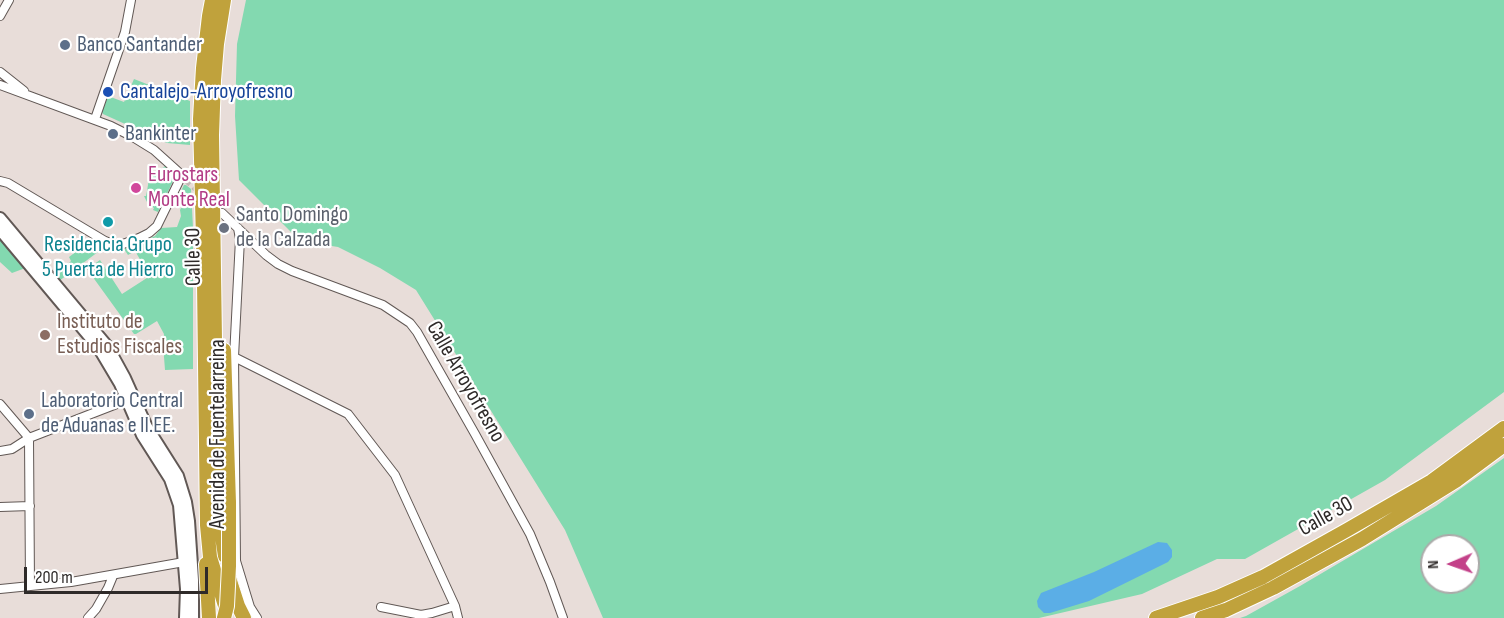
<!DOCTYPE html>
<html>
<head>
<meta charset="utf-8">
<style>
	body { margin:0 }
	#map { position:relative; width:1504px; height:618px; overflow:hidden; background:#e8ddd9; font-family:"Sofia Sans Condensed",sans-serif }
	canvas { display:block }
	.north { position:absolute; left:1420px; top:534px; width:60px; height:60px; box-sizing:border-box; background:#fff; border:2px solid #abaaa9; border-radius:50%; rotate:268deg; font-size:16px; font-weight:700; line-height:24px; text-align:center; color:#2e2a29 }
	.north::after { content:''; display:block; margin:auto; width:21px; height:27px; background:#c34189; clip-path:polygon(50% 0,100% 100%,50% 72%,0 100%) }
	.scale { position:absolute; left:24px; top:567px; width:184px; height:27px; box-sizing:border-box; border:3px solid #2e2a29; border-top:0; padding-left:8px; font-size:18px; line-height:21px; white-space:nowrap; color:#2e2a29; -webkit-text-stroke:4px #fff; paint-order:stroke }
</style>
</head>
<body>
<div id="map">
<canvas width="1504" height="618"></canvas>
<div class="north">N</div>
<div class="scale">200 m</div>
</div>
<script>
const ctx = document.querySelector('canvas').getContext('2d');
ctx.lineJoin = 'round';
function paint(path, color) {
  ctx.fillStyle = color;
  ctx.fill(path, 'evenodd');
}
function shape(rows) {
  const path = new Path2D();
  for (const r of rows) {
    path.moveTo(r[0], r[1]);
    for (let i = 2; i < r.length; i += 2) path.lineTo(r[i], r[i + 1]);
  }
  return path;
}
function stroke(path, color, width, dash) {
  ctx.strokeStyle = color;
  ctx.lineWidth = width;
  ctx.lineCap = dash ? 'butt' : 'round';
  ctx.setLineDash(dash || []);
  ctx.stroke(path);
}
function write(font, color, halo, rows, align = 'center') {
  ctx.font = font + ' "Sofia Sans Condensed",sans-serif';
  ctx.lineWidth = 4.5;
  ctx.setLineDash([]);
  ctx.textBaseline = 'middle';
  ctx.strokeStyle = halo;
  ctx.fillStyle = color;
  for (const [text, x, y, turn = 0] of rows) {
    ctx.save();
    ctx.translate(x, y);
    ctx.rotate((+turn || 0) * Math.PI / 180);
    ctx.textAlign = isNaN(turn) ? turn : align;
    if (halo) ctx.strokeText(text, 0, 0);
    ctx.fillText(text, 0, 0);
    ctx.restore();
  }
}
paint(shape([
	[246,0,1504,0,1504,392,1385,480,1245,559,1217,559,1142,594,1039,618,603,618,565,530,416,290,380,268,338,247,313,243,296,237,239,180,235,116,237,44],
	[134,79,190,101,190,145,167,143,103,114,102,112,108,96,124,102],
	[165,166,175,177,158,212,153,210,154,208,148,204,144,196,146,196,147,191,149,179],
	[184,185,186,185,191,189,193,228,193,369,165,370,163,344,164,334,157,321,136,334,134,334,87,269,100,260,122,294,150,276,135,251,128,255,124,249,155,236,161,228,177,227,181,216,180,210,182,206,179,195],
	[0,233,28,267,12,273,0,262],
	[95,240,106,246,59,281,55,278,71,261,69,257,81,248,85,253],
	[1504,458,1504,618,1240,618,1246,616,1300,586,1436,506],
	[1432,546,1468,546,1468,582,1432,582]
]), '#83d9b0');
paint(shape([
	[1158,542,1167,543,1172,550,1172,557,1168,562,1089,601,1050,613,1044,613,1038,607,1037,601,1041,593,1094,572]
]), '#5baee6');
stroke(shape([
	[185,178,202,193]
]), '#c3b9b6', 8, [8, 4]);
const street = shape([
	[0,16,9,0],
	[0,72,24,91],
	[0,85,111,126,133,137,154,150,184,177],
	[95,119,125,32,131,0],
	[0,181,8,183,105,241,115,245,123,244,139,238,149,233,157,226,182,175],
	[222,213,266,255,278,264,292,271,383,305,410,323,417,332,475,434,530,534,550,582,563,618],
	[238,228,240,239,234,357,236,561,250,607,257,618],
	[234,357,348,414,395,475,455,606,458,618],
	[0,404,29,438,30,586],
	[0,451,12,449,29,438,127,400],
	[0,507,30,506],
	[0,589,71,582,184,562],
	[381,607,421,615,432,613,455,606],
	[88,618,96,609,108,588,113,576]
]);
const secondary = shape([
	[0,218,108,347,125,378,147,427,178,476,186,502,189,521,193,580,193,618],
	[0,230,98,347,120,384,142,435,170,479,179,505,186,589,185,618]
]);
const highway = shape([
	[212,0,209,16,203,68,200,119,204,282,207,525,210,557,226,609],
	[224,0,217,44,214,80,212,135,217,476,219,518,225,556],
	[224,350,229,503],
	[206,564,209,618],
	[229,578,238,606,244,618],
	[1156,618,1218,597,1263,577,1347,530,1432,481,1504,428],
	[1202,618,1226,610,1273,588,1362,539,1457,480,1504,445]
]);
stroke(street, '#615855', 10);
stroke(secondary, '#615855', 14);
stroke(highway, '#fff', 16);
stroke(street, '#fff', 8);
stroke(secondary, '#fff', 10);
stroke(highway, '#c0a23c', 14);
const highwayBridge = shape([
	[224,618,227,606,229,566,229,503]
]);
stroke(highwayBridge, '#fff', 16, []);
stroke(highwayBridge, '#c0a23c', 14);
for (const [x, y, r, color] of [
	[65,45,6,"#5c6f8a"],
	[108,92,6,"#1a4fb4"],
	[113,134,6,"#5c6f8a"],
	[136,188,6,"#d1479c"],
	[108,222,6,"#0f9aa8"],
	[224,228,6,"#6b7280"],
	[45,335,6,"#8d6e63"],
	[29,414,6,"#5c6f8a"]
]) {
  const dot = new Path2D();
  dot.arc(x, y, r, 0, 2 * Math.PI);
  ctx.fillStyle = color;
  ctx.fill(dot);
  stroke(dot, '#fff', 2);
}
write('22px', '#4e5e75', '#fff', [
	["Banco Santander",77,45],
	["Bankinter",125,134],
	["Laboratorio Central",41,401],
	["de Aduanas e II.EE.",41,426]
], 'left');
write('22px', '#164399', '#fff', [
	["Cantalejo-Arroyofresno",120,92]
], 'left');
write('22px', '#b23c85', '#fff', [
	["Eurostars",148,175],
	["Monte Real",148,200]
], 'left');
write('22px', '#5b616d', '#fff', [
	["Santo Domingo",236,215],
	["de la Calzada",236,240]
], 'left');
write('22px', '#0d838f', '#fff', [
	["Residencia Grupo",108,245],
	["5 Puerta de Hierro",108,270]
]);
write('22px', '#2e2a29', '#fff', [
	["Calle 30",194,257,-91],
	["Calle Arroyofresno",465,382,60],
	["Avenida de Fuentelarreina",218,434,-90],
	["Calle 30",1326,517,-29]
]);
write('22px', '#785e54', '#fff', [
	["Instituto de",57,322],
	["Estudios Fiscales",57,347]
], 'left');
</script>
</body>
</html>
